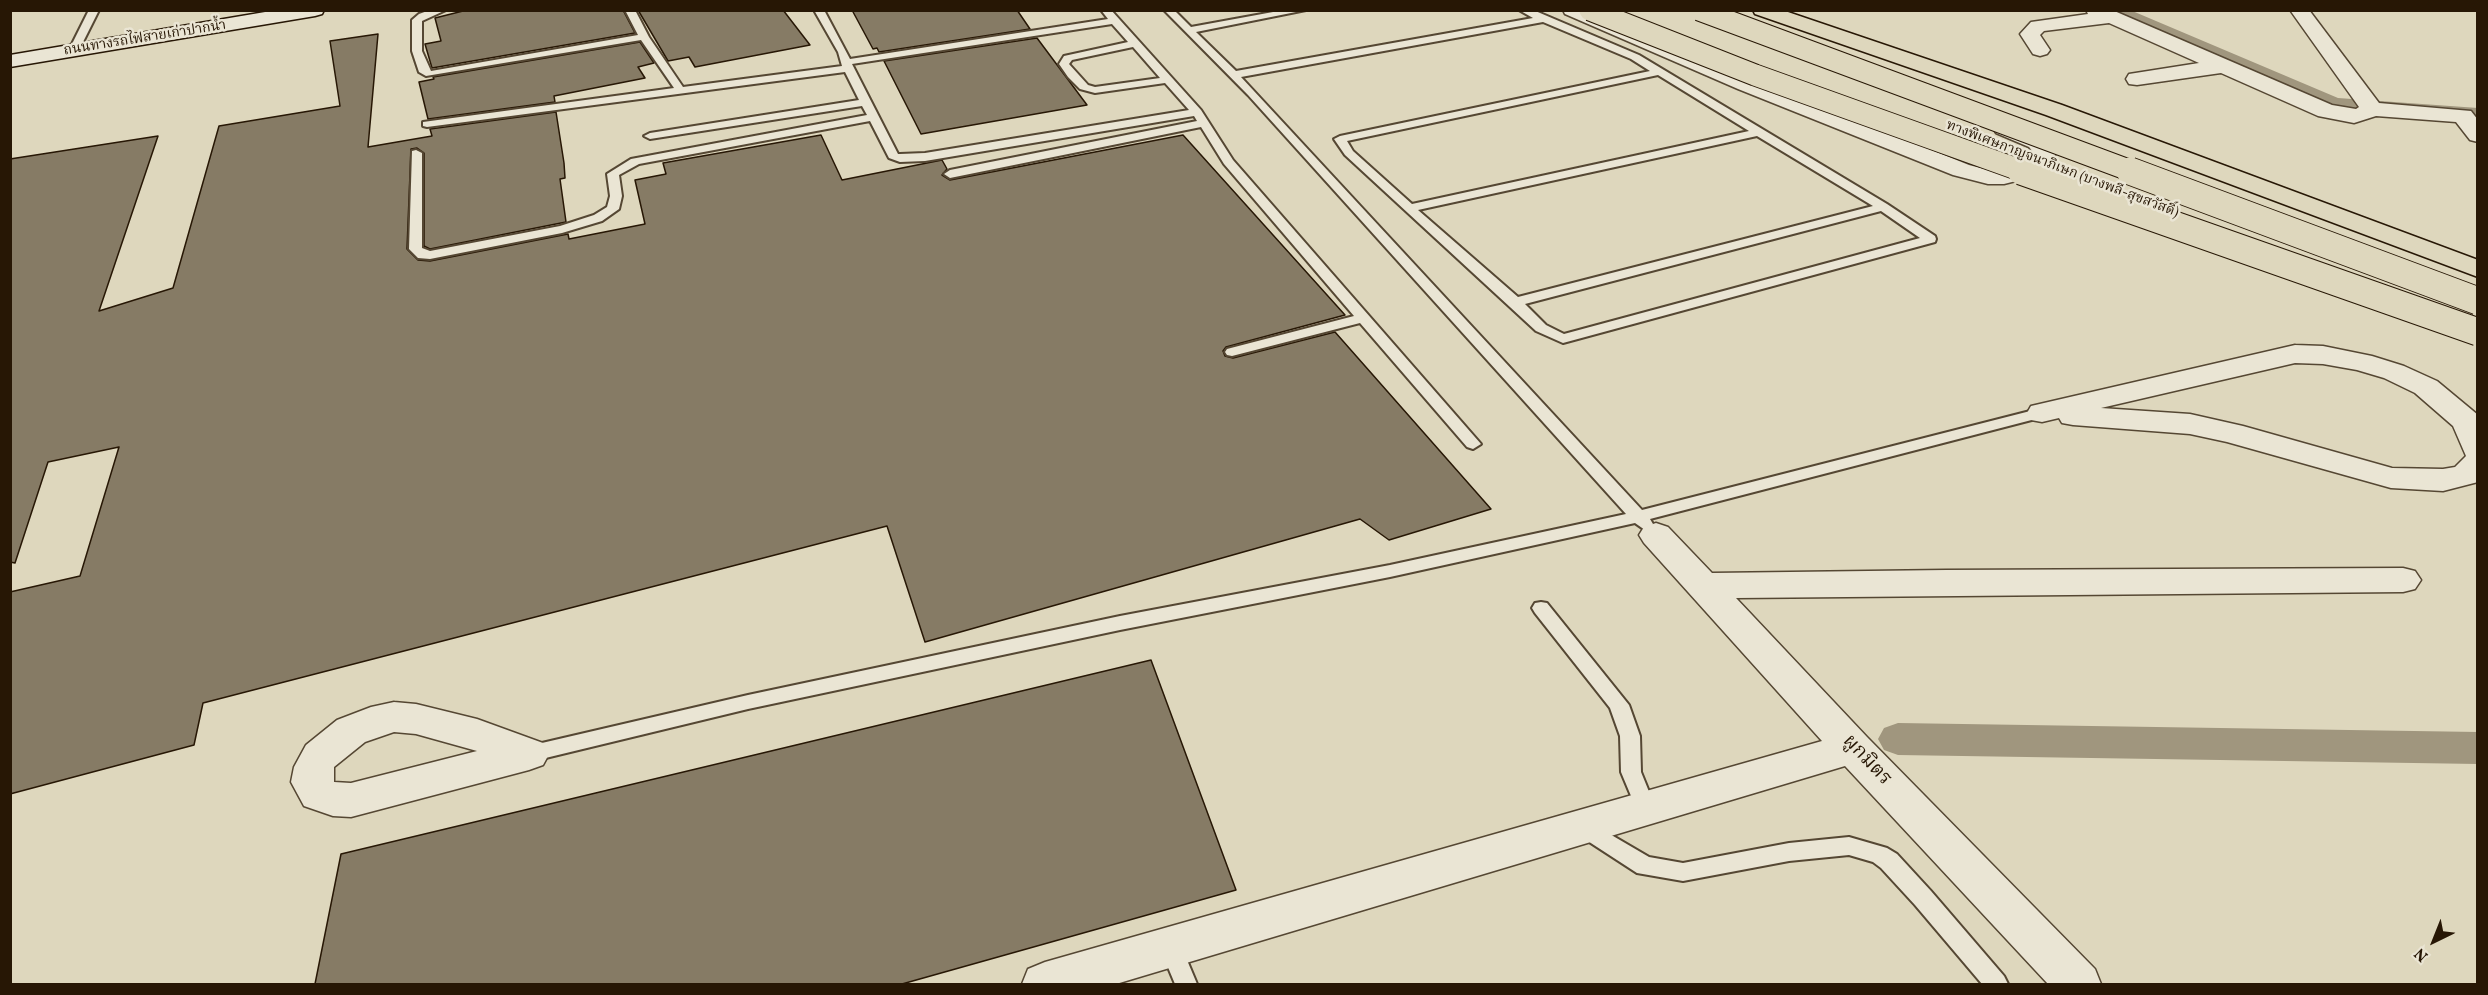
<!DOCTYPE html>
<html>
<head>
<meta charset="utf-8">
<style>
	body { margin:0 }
	#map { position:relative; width:2488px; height:995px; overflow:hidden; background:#ded7bd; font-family:Vollkorn,serif }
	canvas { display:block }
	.frame { position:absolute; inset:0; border:12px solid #271705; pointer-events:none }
	.north { position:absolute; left:2404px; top:911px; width:60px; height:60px; -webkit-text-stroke:4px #eae5d4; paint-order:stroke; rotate:223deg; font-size:16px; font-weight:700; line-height:24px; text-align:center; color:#271705 }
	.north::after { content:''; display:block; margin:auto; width:21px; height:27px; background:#271705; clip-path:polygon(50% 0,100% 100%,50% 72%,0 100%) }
</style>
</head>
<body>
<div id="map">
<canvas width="2488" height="995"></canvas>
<div class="frame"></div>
<div class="north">N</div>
</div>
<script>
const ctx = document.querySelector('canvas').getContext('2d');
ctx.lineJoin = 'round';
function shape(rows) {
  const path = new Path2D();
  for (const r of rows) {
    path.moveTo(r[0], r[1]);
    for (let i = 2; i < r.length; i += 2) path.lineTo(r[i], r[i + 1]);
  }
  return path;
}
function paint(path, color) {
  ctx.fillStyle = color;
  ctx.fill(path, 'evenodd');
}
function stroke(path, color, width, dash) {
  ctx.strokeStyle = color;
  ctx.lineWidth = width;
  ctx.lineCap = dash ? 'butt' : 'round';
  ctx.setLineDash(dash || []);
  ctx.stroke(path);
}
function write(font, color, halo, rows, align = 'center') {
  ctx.font = font + ' Vollkorn,"Noto Serif Thai",serif';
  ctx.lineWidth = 5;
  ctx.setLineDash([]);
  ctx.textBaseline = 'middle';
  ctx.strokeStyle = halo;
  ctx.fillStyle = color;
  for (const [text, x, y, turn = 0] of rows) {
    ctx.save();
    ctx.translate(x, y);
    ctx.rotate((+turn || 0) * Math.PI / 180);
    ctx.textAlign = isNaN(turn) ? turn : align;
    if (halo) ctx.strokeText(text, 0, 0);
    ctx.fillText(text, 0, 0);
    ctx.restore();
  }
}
paint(shape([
	[2103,10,2130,10,2338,98,2478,108,2478,122,2326,109,2105,14,2103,10],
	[1898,723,2478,732,2478,764,1898,755,1884,750,1878,739,1884,728,1898,723]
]), '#a0967e');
const building = shape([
	[467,10,623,10,635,33,432,68,425,44,441,41,435,18,467,10],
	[638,10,783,10,810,45,695,67,689,57,668,61,638,10],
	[852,10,1017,10,1030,29,879,52,877,48,873,49,852,10],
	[378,34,368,147,432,136,430,129,556,112,564,163,565,178,560,179,566,222,430,249,424,246,424,153,417,148,411,149,407,249,418,260,430,261,568,234,569,239,645,224,635,180,666,174,663,163,821,135,842,180,942,160,947,169,942,175,950,180,1183,135,1345,315,1226,347,1223,351,1225,356,1233,358,1335,332,1491,509,1389,540,1360,519,925,642,887,526,203,703,194,745,10,794,10,592,80,576,119,447,48,462,15,563,10,562,10,159,158,136,99,311,173,288,219,126,340,106,330,41,378,34],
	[1037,38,1087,105,921,134,884,61,1037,38],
	[640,42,654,63,638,67,645,78,554,96,555,102,428,119,419,82,434,79,433,77,640,42],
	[1151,660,1236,890,902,984,315,984,341,854,1151,660]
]);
paint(building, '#867b65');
stroke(building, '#271705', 1.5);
const service = shape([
	[89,10,99,10,79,50,70,52,69,50,89,10],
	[430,10,446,10,422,21,422,51,431,71,638,35,625,10,635,10,649,37,683,87,842,66,838,52,814,10,824,10,850,59,1108,19,1101,10,1111,10,1201,110,1233,160,1481,444,1473,449,1467,447,1360,323,1232,356,1227,355,1225,352,1227,349,1354,316,1224,164,1201,127,950,178,944,174,950,170,1197,121,1194,116,925,161,900,162,889,158,870,121,639,164,619,175,622,196,619,209,602,221,562,233,430,259,418,258,409,249,412,151,416,150,422,153,422,248,430,251,560,226,594,215,607,207,610,196,607,174,631,159,867,115,862,106,650,139,644,136,650,133,859,100,845,72,427,127,423,126,423,122,674,88,641,40,426,76,419,72,412,51,412,20,419,14,430,10],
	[1112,24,1128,42,1064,56,1059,64,1068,77,1080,89,1095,93,1165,83,1189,110,925,153,900,154,898,154,852,64,1112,24],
	[1133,47,1160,78,1095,87,1088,85,1069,64,1072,60,1133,47],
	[1164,10,1174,10,1191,27,1284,10,1306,10,1196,32,1236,71,1533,18,1519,10,1533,10,1639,55,1887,204,1935,236,1936,239,1935,242,1563,343,1536,331,1345,155,1334,139,1340,136,1650,71,1631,59,1543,22,1241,77,1642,510,2042,408,2050,413,2047,416,1650,519,1653,524,1651,528,1645,530,1635,523,1390,577,1120,630,748,709,529,762,522,760,519,754,522,748,529,746,748,695,1120,616,1390,565,1626,514,1248,95,1164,10],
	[1658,75,1749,131,1412,204,1353,151,1347,141,1658,75],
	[1757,136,1873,206,1518,297,1418,210,1757,136],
	[1881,211,1920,238,1564,334,1546,325,1525,304,1881,211],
	[1541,602,1547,603,1629,705,1640,736,1641,772,1656,809,1653,815,1646,818,1639,815,1621,772,1620,736,1610,708,1535,613,1532,608,1535,603,1541,602],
	[1584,819,1649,857,1683,863,1789,843,1849,837,1887,848,1897,854,1931,891,2004,976,2008,984,1982,984,1915,905,1881,868,1873,862,1849,855,1789,861,1683,881,1637,873,1577,834,1573,828,1577,822,1584,819],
	[1171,938,1179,941,1197,984,1175,984,1160,948,1163,941,1171,938]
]);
const minor = shape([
	[1563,10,1590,10,1754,79,1969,165,1988,170,2004,170,2016,167,2031,157,2033,152,2029,147,1996,133,1993,128,1996,123,2004,121,2045,137,2057,152,2048,166,2032,177,2004,184,1988,184,1953,175,1738,89,1565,14,1563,10],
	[2086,10,2112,10,2332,105,2356,109,2359,107,2290,10,2309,10,2379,103,2471,111,2478,120,2478,142,2470,140,2456,122,2376,116,2354,123,2318,116,2221,73,2137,85,2129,84,2126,79,2129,74,2199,63,2109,23,2044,31,2040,35,2050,50,2047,54,2040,56,2033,54,2020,34,2031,22,2088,14,2086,10],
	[2295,345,2323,346,2372,356,2404,366,2437,381,2478,415,2478,482,2443,491,2391,488,2227,442,2190,434,2073,425,2062,423,2059,418,2042,422,2031,420,2027,413,2031,406,2295,345],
	[2295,363,2323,364,2357,370,2384,378,2415,393,2453,426,2466,456,2455,467,2443,469,2392,468,2243,426,2190,414,2101,408,2295,363],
	[1656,523,1668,527,1712,573,1946,570,2403,568,2415,571,2421,580,2415,589,2403,592,1736,598,1867,737,2095,969,2101,984,2048,984,1845,766,1116,984,1022,984,1028,969,1045,962,1822,741,1644,543,1639,535,1644,527,1656,523],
	[394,702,416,704,477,719,543,743,549,754,543,765,529,770,351,817,333,816,304,806,291,782,294,767,306,745,337,720,371,707,394,702],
	[394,732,416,734,477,751,351,783,334,782,334,767,365,742,394,732]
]);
const secondary = shape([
	[277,10,324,10,322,14,315,16,10,67,10,55,277,10]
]);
const motorway = shape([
	[1753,10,1782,10,2062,105,2478,260,2478,277,2046,115,1755,14,1753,10]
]);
stroke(service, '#554733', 4);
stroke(minor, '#554733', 3);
stroke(secondary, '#271705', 3);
stroke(motorway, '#271705', 3);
paint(service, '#eae5d4');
paint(minor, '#eae5d4');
paint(secondary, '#eae5d4');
paint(motorway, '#ded7bd');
const motorwayBridgeFar1 = shape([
	[1590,10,1755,75,2025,172],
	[1699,10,2134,172]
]);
const motorwayBridge = shape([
	[2021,171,2478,332],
	[2130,171,2478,301]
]);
stroke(motorwayBridgeFar1, '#271705', 23, []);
stroke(motorwayBridge, '#271705', 29, []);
stroke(motorwayBridgeFar1, '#ded7bd', 21);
stroke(motorwayBridge, '#ded7bd', 27);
write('14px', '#271705', '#eae5d4', [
	["ถนนทางรถไฟสายเก่าปากน้ำ",145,39,-9],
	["ทางพิเศษกาญจนาภิเษก (บางพลี-สุขสวัสดิ์)",2062,170,21]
]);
write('20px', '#271705', '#eae5d4', [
	["ผูกมิตร",1866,761,47]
]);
</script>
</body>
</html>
